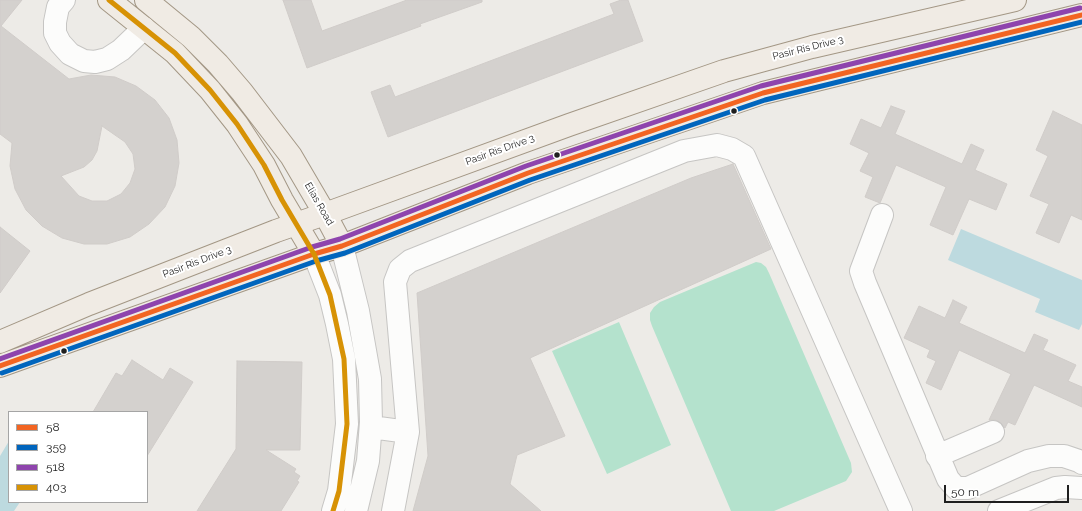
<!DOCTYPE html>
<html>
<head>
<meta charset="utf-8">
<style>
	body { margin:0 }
	#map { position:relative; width:1082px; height:511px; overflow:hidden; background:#edebe7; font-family:Raleway,sans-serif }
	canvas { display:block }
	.legend { position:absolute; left:8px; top:411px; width:140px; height:92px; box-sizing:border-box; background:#fff; border:1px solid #a5a5a5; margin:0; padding:5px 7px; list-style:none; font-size:12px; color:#1f1f1f }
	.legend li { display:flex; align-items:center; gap:8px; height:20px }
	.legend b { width:20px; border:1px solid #a5a5a5 }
	.scale { position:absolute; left:944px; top:485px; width:125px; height:18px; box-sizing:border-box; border:2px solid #1f1f1f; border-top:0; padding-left:5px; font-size:12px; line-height:14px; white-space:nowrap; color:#1f1f1f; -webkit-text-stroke:3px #fff; paint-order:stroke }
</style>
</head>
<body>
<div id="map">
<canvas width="1082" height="511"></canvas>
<ul class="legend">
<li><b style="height:5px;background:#f26522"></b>58</li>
<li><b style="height:5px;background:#0065bd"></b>359</li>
<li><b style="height:5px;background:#8e44ad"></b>518</li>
<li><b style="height:5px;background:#d79205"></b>403</li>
</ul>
<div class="scale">50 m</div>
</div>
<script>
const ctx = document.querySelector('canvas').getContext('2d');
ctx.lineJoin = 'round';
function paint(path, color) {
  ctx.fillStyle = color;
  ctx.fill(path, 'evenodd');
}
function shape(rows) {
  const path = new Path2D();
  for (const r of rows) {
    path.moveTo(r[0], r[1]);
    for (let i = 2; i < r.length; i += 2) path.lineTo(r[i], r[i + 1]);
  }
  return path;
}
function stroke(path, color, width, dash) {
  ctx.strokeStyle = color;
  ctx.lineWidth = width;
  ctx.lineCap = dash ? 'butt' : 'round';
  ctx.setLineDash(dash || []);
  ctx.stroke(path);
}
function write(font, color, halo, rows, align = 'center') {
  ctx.font = font + ' Raleway,sans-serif';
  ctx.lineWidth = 4;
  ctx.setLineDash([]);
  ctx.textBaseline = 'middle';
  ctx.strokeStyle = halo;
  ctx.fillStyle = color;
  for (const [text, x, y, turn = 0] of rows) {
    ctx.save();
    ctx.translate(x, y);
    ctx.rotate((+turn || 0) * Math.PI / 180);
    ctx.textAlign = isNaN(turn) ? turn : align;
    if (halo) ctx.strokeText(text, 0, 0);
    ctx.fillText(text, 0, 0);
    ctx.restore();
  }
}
paint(shape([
	[756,262,761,263,766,267,769,273,851,463,852,472,846,481,774,511,731,511,652,326,650,320,650,313,654,307,660,302],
	[619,322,671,445,607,474,552,351]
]), '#b4e2cd');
paint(shape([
	[961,229,1082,280,1082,324,1079,330,1035,312,1040,299,948,260],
	[9,441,9,502,20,502,14,511,0,511,0,456]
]), '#bddadf');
const building = shape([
	[0,0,22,0,1,26,69,79,91,75,115,77,136,86,155,100,169,118,177,140,179,163,175,186,165,207,149,224,130,237,107,244,84,244,62,238,42,226,26,210,15,189,10,166,12,143,0,134,0,0],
	[102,126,125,142,133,154,135,169,130,183,121,194,107,201,92,201,79,196,61,176,84,167,92,160,97,151,102,126],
	[283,0,311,0,322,31,407,0,482,0,482,2,420,24,421,26,307,68,283,0],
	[621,0,628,0,643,41,388,137,371,92,390,85,395,97,614,14,610,4,621,0],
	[891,106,905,111,895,134,962,164,971,144,984,150,975,170,1007,184,996,210,969,199,953,235,930,225,946,187,896,165,880,203,865,197,873,177,860,171,869,153,850,144,861,119,881,128,891,106],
	[1053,111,1082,125,1082,220,1071,215,1059,243,1036,233,1049,204,1030,196,1048,156,1036,150,1053,111],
	[733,164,771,249,530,358,565,436,517,455,510,484,541,511,413,511,428,456,417,293,691,178,733,164],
	[0,227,30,251,0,293,0,227],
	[953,300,967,307,959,323,1025,353,1034,334,1048,340,1043,350,1076,365,1068,381,1082,387,1082,407,1034,385,1015,425,1008,422,1005,428,1000,422,995,420,989,420,1011,374,959,350,941,390,926,383,936,361,927,357,930,350,904,338,919,306,945,318,953,300],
	[132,360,163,380,170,368,193,382,147,456,147,412,93,412,116,373,122,376,132,360],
	[237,361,302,362,300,450,266,450,296,469,294,472,300,476,297,481,299,482,281,511,197,511,236,449,237,361]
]);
paint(building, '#d4d1ce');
stroke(building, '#d0ccc9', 1);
const minor = shape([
	[64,0,58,7,55,22,55,33,60,43,70,54,84,61,95,62,107,59,121,50,144,28],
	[882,215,861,271,865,283,948,479,956,488,968,488,1028,461,1049,456,1064,456,1079,461,1082,463],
	[342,246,358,311,370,379,371,422,368,461,356,511],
	[314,254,330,295,337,324,344,359,347,424,339,491,333,511],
	[371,427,408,432],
	[937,456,993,432],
	[393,511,408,432,395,282,400,269,410,261,684,151,717,145,732,149,744,156,901,511],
	[999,511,1056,488,1065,487,1082,488]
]);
const major = shape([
	[109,0,175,53,210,90,237,124,264,165,282,200,314,254],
	[146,0,191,37,218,64,242,92,291,156,325,214,342,246],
	[0,342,89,304,276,231,336,210,569,125,724,71,812,47,1015,0],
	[0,366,314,254,342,246,528,173,763,93,1082,15]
]);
stroke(minor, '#c6c5c3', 24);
stroke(major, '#a39785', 24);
stroke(minor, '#fcfcfb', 22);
stroke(major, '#f0ebe4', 22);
stroke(shape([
	[0,366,314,254,342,246,528,173,763,93,1082,15]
]), '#f26522', 5);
stroke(shape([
	[2,373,316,261,345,253,530,180,765,100,1082,22]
]), '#0065bd', 5);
stroke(shape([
	[0,359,312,247,340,239,526,166,761,86,1080,8]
]), '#8e44ad', 5);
stroke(shape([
	[109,0,175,53,210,90,237,124,264,165,282,200,314,254,330,295,344,359,347,424,339,491,333,511]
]), '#d79205', 5);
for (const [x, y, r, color] of [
	[734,111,3.5,"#1f1f1f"],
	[557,155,3.5,"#1f1f1f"],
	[64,351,3.5,"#1f1f1f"]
]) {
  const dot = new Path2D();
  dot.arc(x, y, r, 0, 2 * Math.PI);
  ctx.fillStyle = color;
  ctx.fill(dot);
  stroke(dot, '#fff', 1.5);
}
write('10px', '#1f1f1f', '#fff', [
	["Pasir Ris Drive 3",808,48,-14],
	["Pasir Ris Drive 3",500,150,-20],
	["Elias Road",319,204,60],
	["Pasir Ris Drive 3",197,262,-21]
]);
</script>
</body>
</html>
